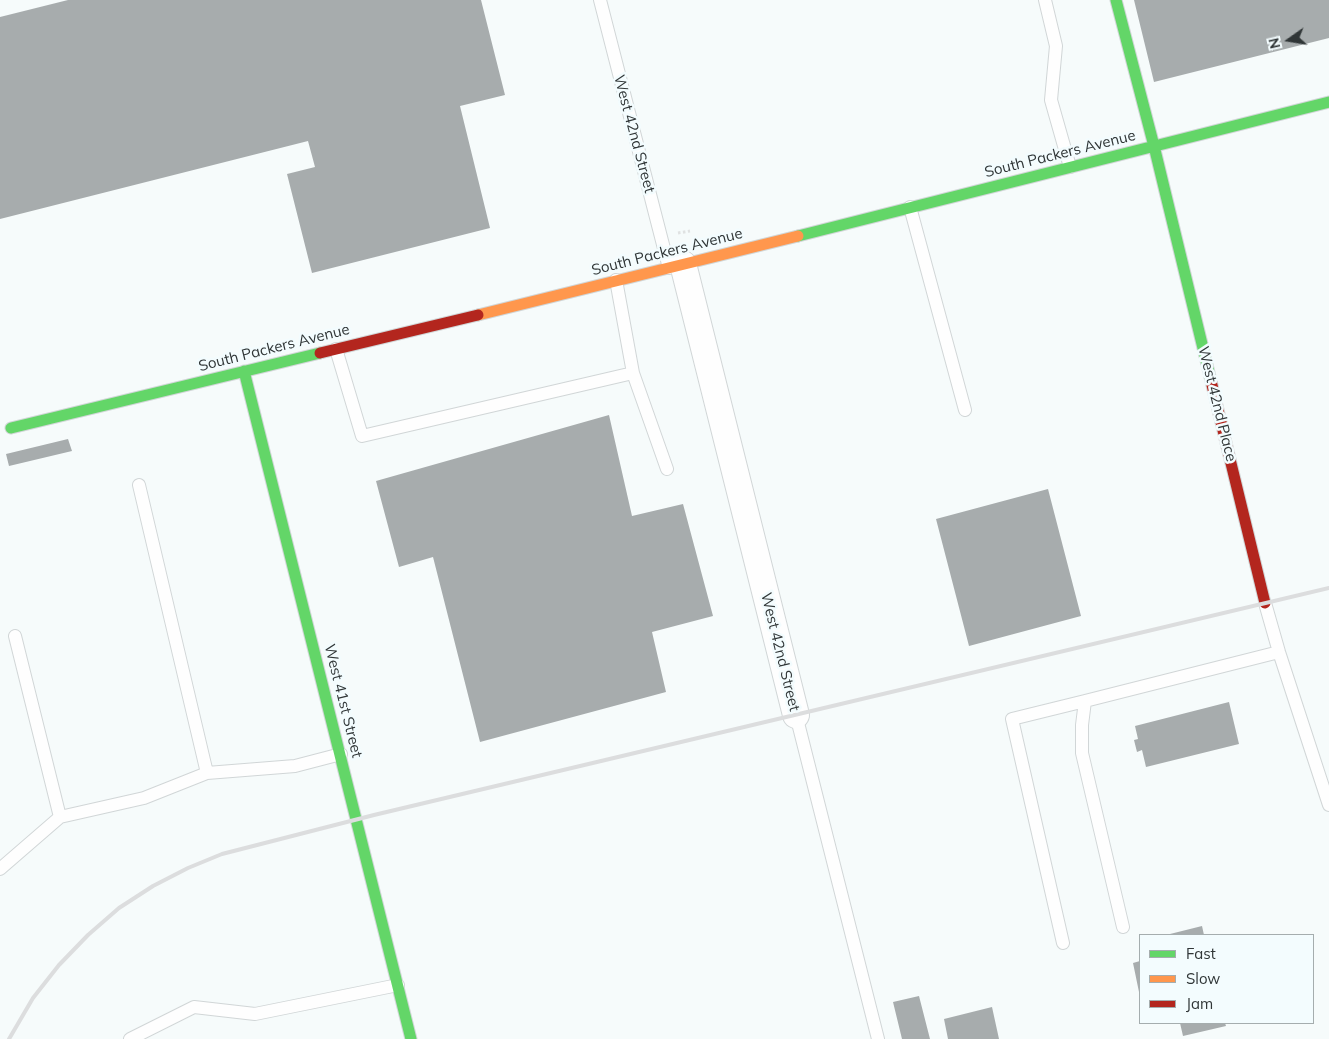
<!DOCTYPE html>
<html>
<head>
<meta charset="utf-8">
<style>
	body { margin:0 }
	#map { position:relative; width:1329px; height:1039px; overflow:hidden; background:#f6fbfb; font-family:Mulish,sans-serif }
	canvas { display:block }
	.legend { position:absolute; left:1139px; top:934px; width:175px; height:90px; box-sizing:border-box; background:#f3fcfe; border:1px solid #a5adae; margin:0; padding:6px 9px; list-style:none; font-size:15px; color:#303637 }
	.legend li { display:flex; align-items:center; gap:10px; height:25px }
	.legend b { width:25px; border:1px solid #a5adae }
	.north { position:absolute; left:1264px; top:15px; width:50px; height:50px; -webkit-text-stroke:4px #f3fcfe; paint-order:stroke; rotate:257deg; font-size:14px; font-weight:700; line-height:20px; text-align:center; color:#303637 }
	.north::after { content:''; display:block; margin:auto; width:18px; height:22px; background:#303637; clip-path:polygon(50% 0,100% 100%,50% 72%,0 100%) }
</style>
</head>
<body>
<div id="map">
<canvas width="1329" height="1039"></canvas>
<ul class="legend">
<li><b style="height:6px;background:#63d668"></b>Fast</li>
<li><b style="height:6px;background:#ff974d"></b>Slow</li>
<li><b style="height:6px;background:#b3261e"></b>Jam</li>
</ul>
<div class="north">N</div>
</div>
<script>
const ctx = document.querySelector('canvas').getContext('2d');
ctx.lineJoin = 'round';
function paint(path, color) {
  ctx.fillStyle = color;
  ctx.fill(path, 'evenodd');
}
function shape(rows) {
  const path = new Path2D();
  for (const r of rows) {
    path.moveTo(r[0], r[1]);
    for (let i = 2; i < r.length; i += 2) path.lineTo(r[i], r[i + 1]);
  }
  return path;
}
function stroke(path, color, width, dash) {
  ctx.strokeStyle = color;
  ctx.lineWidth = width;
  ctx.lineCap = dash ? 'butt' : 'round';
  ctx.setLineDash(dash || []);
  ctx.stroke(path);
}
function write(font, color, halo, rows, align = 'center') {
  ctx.font = font + ' Mulish,sans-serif';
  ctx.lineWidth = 5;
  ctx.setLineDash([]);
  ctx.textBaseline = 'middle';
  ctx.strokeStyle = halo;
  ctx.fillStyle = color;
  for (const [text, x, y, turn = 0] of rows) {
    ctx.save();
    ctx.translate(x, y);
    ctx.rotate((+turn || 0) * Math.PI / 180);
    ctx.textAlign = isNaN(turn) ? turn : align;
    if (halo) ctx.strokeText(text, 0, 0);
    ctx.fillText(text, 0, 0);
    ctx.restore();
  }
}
paint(shape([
	[68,0,481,0,505,95,460,106,490,228,312,273,287,174,315,167,308,141,0,219,0,17],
	[1134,0,1329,0,1329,38,1154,82],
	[609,415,632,516,683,504,713,616,652,632,666,692,480,742,433,557,399,567,376,481],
	[68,439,72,451,9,466,6,454],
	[1048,489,1081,616,969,646,936,519],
	[1229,702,1239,744,1146,767,1142,750,1137,752,1134,740,1138,739,1135,726],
	[1202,926,1204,935,1166,935],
	[1140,961,1140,992,1139,992,1133,963],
	[919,996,930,1039,902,1039,893,1002],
	[992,1007,999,1039,948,1039,944,1019],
	[1180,1023,1225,1023,1226,1026,1183,1036]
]), '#a7acad');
const lane = shape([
	[600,0,669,268],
	[1045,0,1056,46,1051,100,1070,167],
	[910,207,965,410],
	[616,280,633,373,667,469],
	[336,349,362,436,633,373],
	[139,485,207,773],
	[1265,603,1279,652,1329,805],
	[15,636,60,817],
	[796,715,878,1039],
	[0,869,60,817,144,798,207,773,295,766,341,754],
	[1123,927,1082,753,1082,725,1085,701,1279,652],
	[1063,943,1012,719,1085,701],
	[130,1039,194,1007,255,1014,398,985]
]);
const street = shape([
	[683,264,796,715]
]);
const fast = shape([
	[1116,0,1154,146,1211,381],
	[798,236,1329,102],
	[244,371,411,1039],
	[11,428,320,353]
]);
const slow = shape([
	[478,315,798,236]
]);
const jam = shape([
	[320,353,478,315],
	[1211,381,1265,603]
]);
stroke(lane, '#d1d6d7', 14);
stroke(street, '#d1d6d7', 28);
stroke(fast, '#d1d6d7', 13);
stroke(slow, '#d1d6d7', 13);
stroke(jam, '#d1d6d7', 13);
stroke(shape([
	[678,233,690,231]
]), '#e0e2e2', 3, [2.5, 2.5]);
stroke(lane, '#fefefe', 12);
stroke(street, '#fefefe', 26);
stroke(fast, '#63d668', 11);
stroke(slow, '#ff974d', 11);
stroke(jam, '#b3261e', 11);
stroke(shape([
	[9,1039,33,998,59,965,88,935,119,908,153,886,188,868,222,854,374,815,1329,588]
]), '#dcddde', 4);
write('15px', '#303637', '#f3fcfe', [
	["West 42nd Street",634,134,75],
	["South Packers Avenue",1060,154,-14],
	["South Packers Avenue",667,252,-14],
	["South Packers Avenue",274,348,-14],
	["West 42nd Place",1217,404,76],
	["West 42nd Street",780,652,76],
	["West 41st Street",343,701,76]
]);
</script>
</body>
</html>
